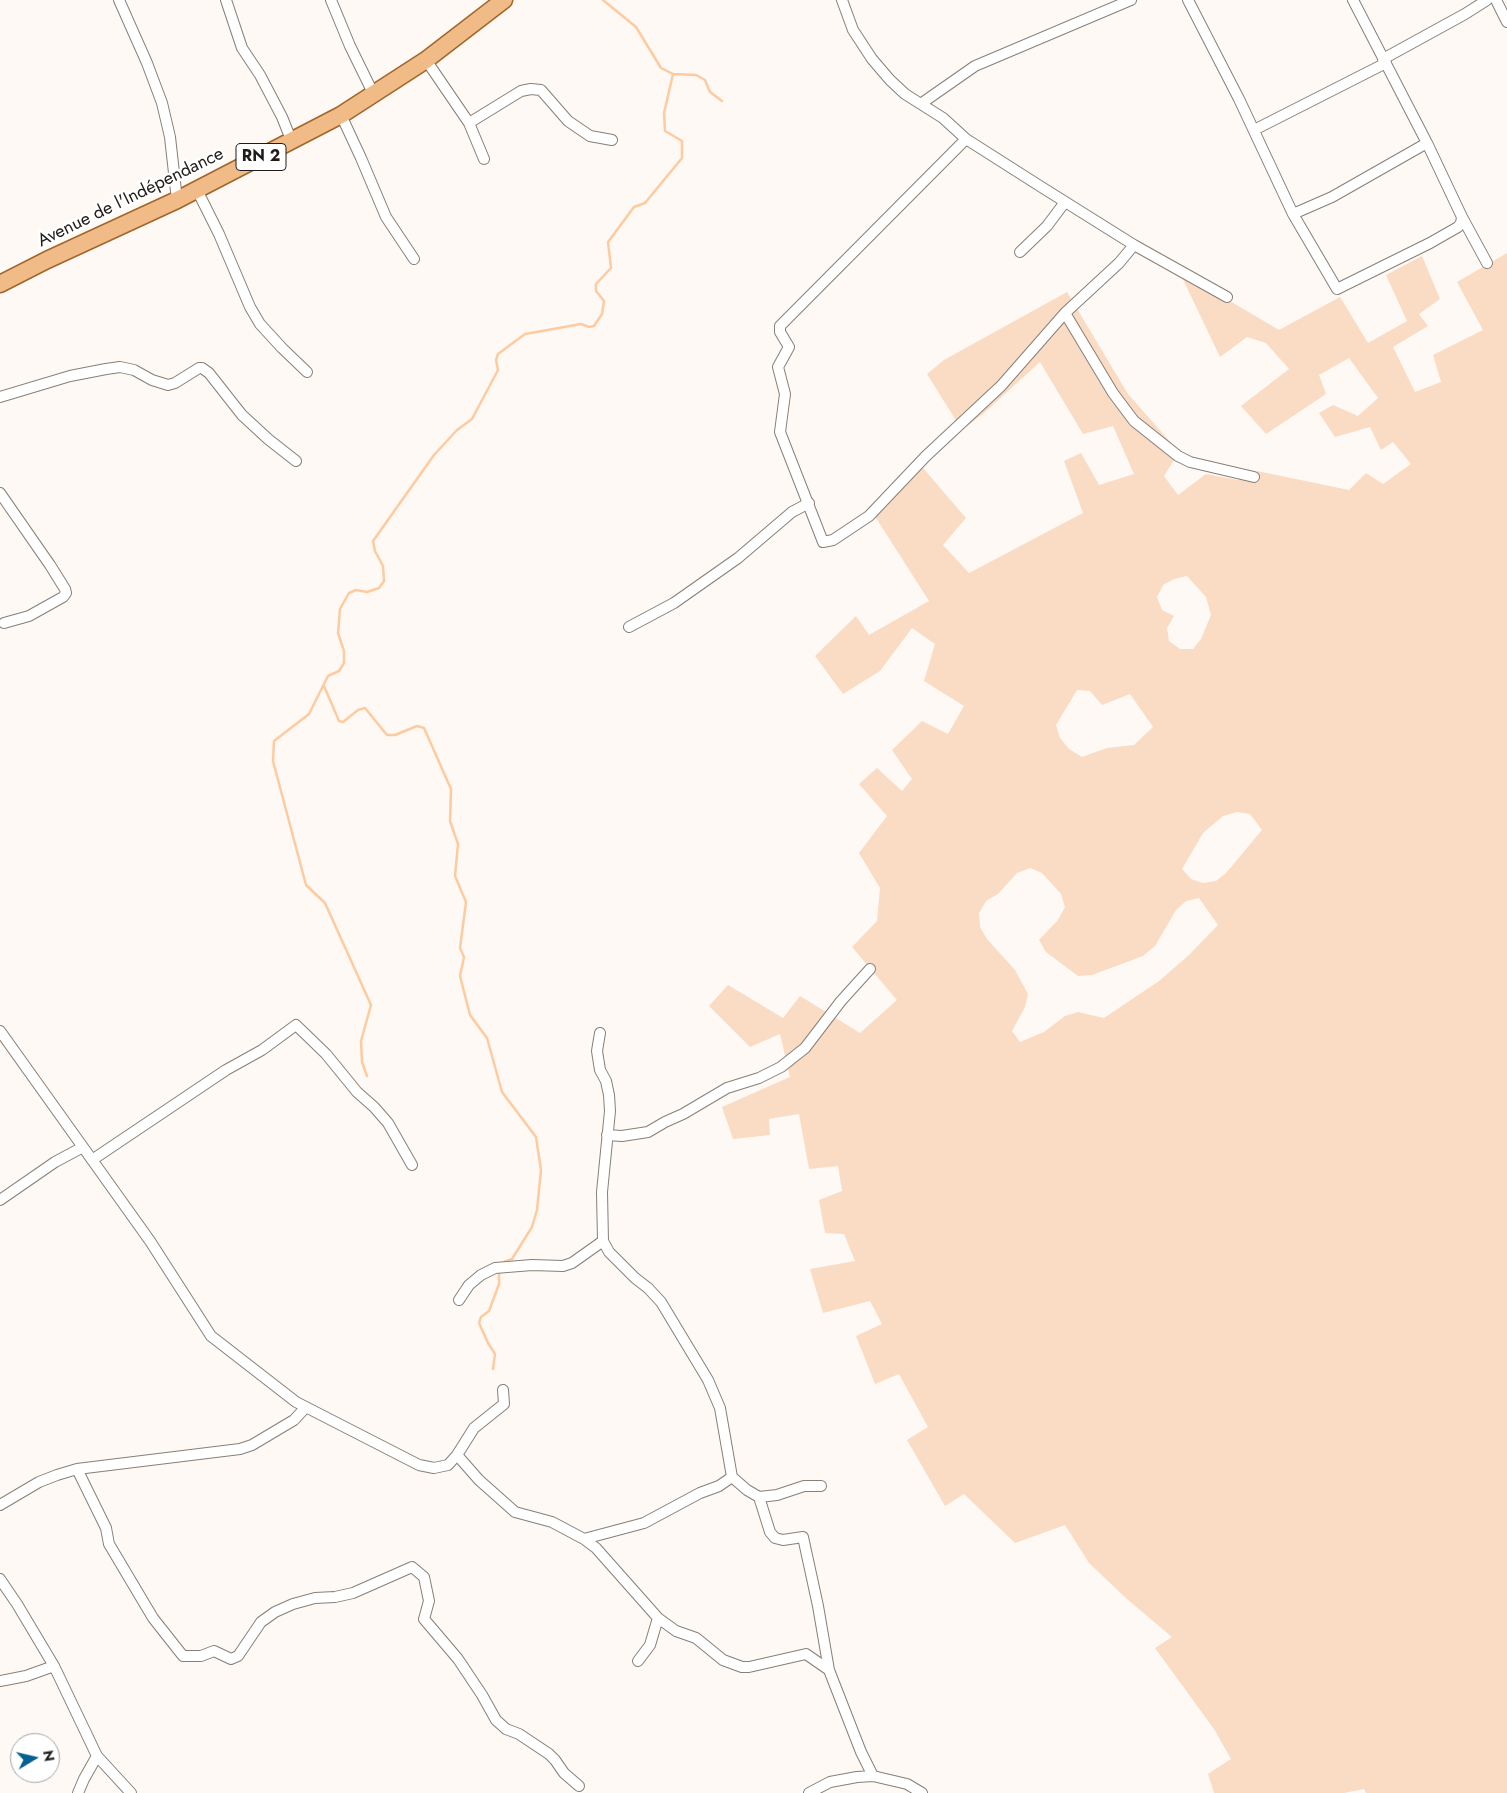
<!DOCTYPE html>
<html>
<head>
<meta charset="utf-8">
<style>
	body { margin:0 }
	#map { position:relative; width:1507px; height:1793px; overflow:hidden; background:#fef9f4; font-family:Jost,sans-serif }
	canvas { display:block }
	.north { position:absolute; left:10px; top:1733px; width:50px; height:50px; box-sizing:border-box; background:#fff; border:1px solid #a5a4a3; border-radius:50%; rotate:81deg; font-size:14px; font-weight:700; line-height:20px; text-align:center; color:#1f1c19 }
	.north::after { content:''; display:block; margin:auto; width:18px; height:22px; background:#036090; clip-path:polygon(50% 0,100% 100%,50% 72%,0 100%) }
</style>
</head>
<body>
<div id="map">
<canvas width="1507" height="1793"></canvas>
<div class="north">N</div>
</div>
<script>
const ctx = document.querySelector('canvas').getContext('2d');
ctx.lineJoin = 'round';
function paint(path, color) {
  ctx.fillStyle = color;
  ctx.fill(path, 'evenodd');
}
function shape(rows) {
  const path = new Path2D();
  for (const r of rows) {
    path.moveTo(r[0], r[1]);
    for (let i = 2; i < r.length; i += 2) path.lineTo(r[i], r[i + 1]);
  }
  return path;
}
function stroke(path, color, width, dash) {
  ctx.strokeStyle = color;
  ctx.lineWidth = width;
  ctx.lineCap = dash ? 'butt' : 'round';
  ctx.setLineDash(dash || []);
  ctx.stroke(path);
}
function write(font, color, halo, rows, align = 'center') {
  ctx.font = font + ' Jost,sans-serif';
  ctx.lineWidth = 5;
  ctx.setLineDash([]);
  ctx.textBaseline = 'middle';
  ctx.strokeStyle = halo;
  ctx.fillStyle = color;
  for (const [text, x, y, turn = 0] of rows) {
    ctx.save();
    ctx.translate(x, y);
    ctx.rotate((+turn || 0) * Math.PI / 180);
    ctx.textAlign = isNaN(turn) ? turn : align;
    if (halo) ctx.strokeText(text, 0, 0);
    ctx.fillText(text, 0, 0);
    ctx.restore();
  }
}
paint(shape([
	[1507,253,1507,1793,1366,1793,1364,1789,1344,1793,1214,1793,1208,1774,1231,1759,1214,1729,1155,1648,1172,1637,1127,1599,1089,1563,1065,1525,1015,1543,964,1494,945,1506,907,1440,928,1427,899,1374,875,1384,856,1336,882,1324,870,1301,823,1313,810,1269,855,1261,844,1234,825,1233,819,1200,842,1191,838,1166,809,1169,799,1114,769,1119,770,1135,733,1139,722,1107,790,1077,780,1034,750,1047,709,1006,728,985,783,1018,800,996,860,1033,897,1000,852,947,877,921,880,888,859,853,887,816,859,784,877,768,902,791,912,779,892,750,922,721,948,734,964,706,924,681,935,644,912,628,880,671,843,694,815,656,856,616,869,635,929,601,869,507,917,461,966,518,943,545,969,573,1083,513,1064,461,1081,453,1099,485,1134,474,1113,426,1083,434,1040,362,984,413,962,430,927,374,944,360,1067,292,1128,394,1179,452,1164,476,1178,495,1206,474,1238,480,1257,471,1349,490,1366,473,1383,484,1411,464,1393,442,1381,450,1370,427,1335,437,1319,413,1333,405,1358,416,1378,398,1349,358,1319,375,1326,394,1266,434,1241,406,1289,369,1266,343,1247,337,1220,357,1179,271,1279,330,1340,297,1368,343,1407,321,1386,275,1422,256,1440,299,1419,314,1428,326,1393,347,1415,392,1441,382,1433,355,1483,330,1457,282],
	[1187,576,1206,597,1211,615,1201,639,1193,649,1180,649,1169,641,1167,628,1174,616,1162,610,1157,597,1163,585,1174,579],
	[1077,690,1090,691,1102,705,1130,694,1153,727,1134,745,1107,748,1082,757,1069,749,1060,738,1056,725],
	[1237,812,1250,814,1262,830,1226,873,1216,881,1203,883,1191,879,1182,869,1203,833,1223,816],
	[1030,868,1042,873,1061,894,1065,907,1058,920,1039,940,1046,952,1078,976,1092,975,1143,956,1155,946,1176,910,1186,901,1199,898,1218,925,1189,955,1159,981,1104,1018,1078,1012,1065,1016,1044,1032,1020,1042,1012,1031,1025,1007,1028,994,1015,970,987,939,980,927,979,913,986,901,998,894,1017,873]
]), '#fadbc3');
stroke(shape([
	[603,0,636,27,661,68,673,74,696,75,705,80,710,92,722,101],
	[324,686,339,721,343,722,358,710,365,708,387,735,395,735,417,726,424,728,451,789,450,821,458,844,455,876,466,902,460,948,464,957,460,976,470,1015,487,1038,502,1092,536,1137,541,1170,537,1210,532,1227,512,1259,504,1262],
	[367,1076,362,1062,361,1041,371,1005,325,903,306,885,273,761,274,741,309,714,328,676,339,671,344,663,344,651,338,633,340,609,349,593,356,590,367,592,379,588,384,581,383,566,375,551,373,541,434,455,457,430,472,419,498,370,496,360,498,354,525,334,581,324,589,327,594,326,602,314,604,301,596,291,596,284,611,268,608,242,634,207,645,203,682,158,682,141,665,131,664,113,673,74],
	[493,1369,495,1354,488,1343,479,1323,481,1317,489,1311,499,1284,499,1271]
]), '#fecba1', 2.5);
const street = shape([
	[119,0,147,63,162,103,170,137,177,200],
	[226,0,242,48,260,75,282,117,292,142],
	[331,0,350,46,374,95],
	[842,0,853,30,872,59,890,80,905,94,943,118,966,139,1043,188,1134,245,1227,297],
	[1188,0,1239,99,1293,214,1332,197,1427,143],
	[1496,0,1507,22],
	[1383,59,1465,14,1487,0],
	[426,60,469,123,484,159],
	[922,103,975,66,1131,0],
	[341,115,361,158,386,217,414,259],
	[469,123,521,91,531,89,541,90,568,121,590,136,612,140],
	[1254,130,1386,63],
	[966,139,780,326,780,332,789,347,778,367,785,394,780,432,823,542,833,540,869,516,926,456,1001,386,1065,313,1119,263,1134,245],
	[197,190,219,234,250,307,260,324,282,348,307,372],
	[1293,214,1337,289,1430,243,1458,227,1461,223,1462,217,1427,143,1353,0],
	[1462,217,1487,263],
	[1020,252,1047,226,1065,202],
	[1065,313,1113,393,1134,421,1178,456,1190,462,1254,477],
	[0,397,70,376,106,369,120,367,134,370,152,380,168,385,175,383,199,368,202,368,209,373,242,415,268,439,296,461],
	[0,493,50,565,65,589,66,593,63,597,29,616,4,623],
	[629,627,674,603,738,558,792,512,809,503],
	[0,1031,150,1241,211,1336,296,1402,419,1465,434,1468,448,1465,457,1455,479,1480,515,1512,552,1522,584,1539,644,1523,700,1493,719,1486,732,1477],
	[600,1033,597,1051,600,1070,606,1081,609,1095,610,1111,602,1192,603,1241,609,1252,635,1278,648,1288,661,1302,708,1380,720,1408,732,1477,747,1490,759,1497,777,1495,804,1486,821,1486],
	[607,1135,622,1136,648,1132,665,1122,683,1114,727,1088,759,1078,781,1067,805,1048,841,1001,870,969],
	[92,1160,226,1070,262,1050,296,1025,326,1054,357,1092,374,1107,388,1123,412,1165],
	[0,1200,55,1162,83,1147],
	[459,1300,469,1285,481,1275,495,1268,532,1265,563,1266,572,1263,603,1241],
	[457,1455,474,1428,504,1404,503,1390],
	[77,1469,106,1528,109,1544,153,1618,183,1656,201,1656,214,1651,231,1659,238,1656,261,1622,275,1612,293,1604,315,1598,335,1597,353,1593,412,1567,424,1577,429,1601,424,1619,458,1659,482,1695,496,1720,506,1729,519,1734,549,1754,555,1760,564,1773,579,1786],
	[759,1497,770,1532,775,1538,783,1540,803,1537,818,1606,829,1670,861,1752,873,1776],
	[0,1505,39,1482,57,1475,77,1469,240,1449,252,1445,294,1420,306,1407],
	[584,1539,596,1548,658,1618,676,1631,696,1638,723,1660,742,1667,749,1667,806,1654,829,1670],
	[0,1579,17,1604,54,1666,97,1756,131,1793],
	[638,1661,650,1645,658,1618],
	[0,1681,26,1676,54,1666],
	[78,1793,84,1779,97,1756],
	[809,1793,830,1782,857,1777,873,1776,907,1784,922,1793]
]);
const primary = shape([
	[0,284,47,260,177,200,341,115,426,60,504,0]
]);
stroke(street, '#887f78', 12);
stroke(primary, '#a0652b', 19);
stroke(street, '#fff', 10);
stroke(primary, '#f0bb86', 16);
for (const [x, y, w] of [
	[261,157,50]
]) {
  const box = new Path2D();
  box.roundRect(x - w / 2, y - 13.5, w, 27, 4);
  ctx.fillStyle = '#fff';
  ctx.fill(box);
  stroke(box, '#1f1c19', 1);
}
write('bold 16px', '#1f1c19', null, [
	["RN 2",261,157]
]);
write('18px', '#1f1c19', '#fff', [
	["Avenue de l'Indépendance",131,198,-26]
]);
</script>
</body>
</html>
